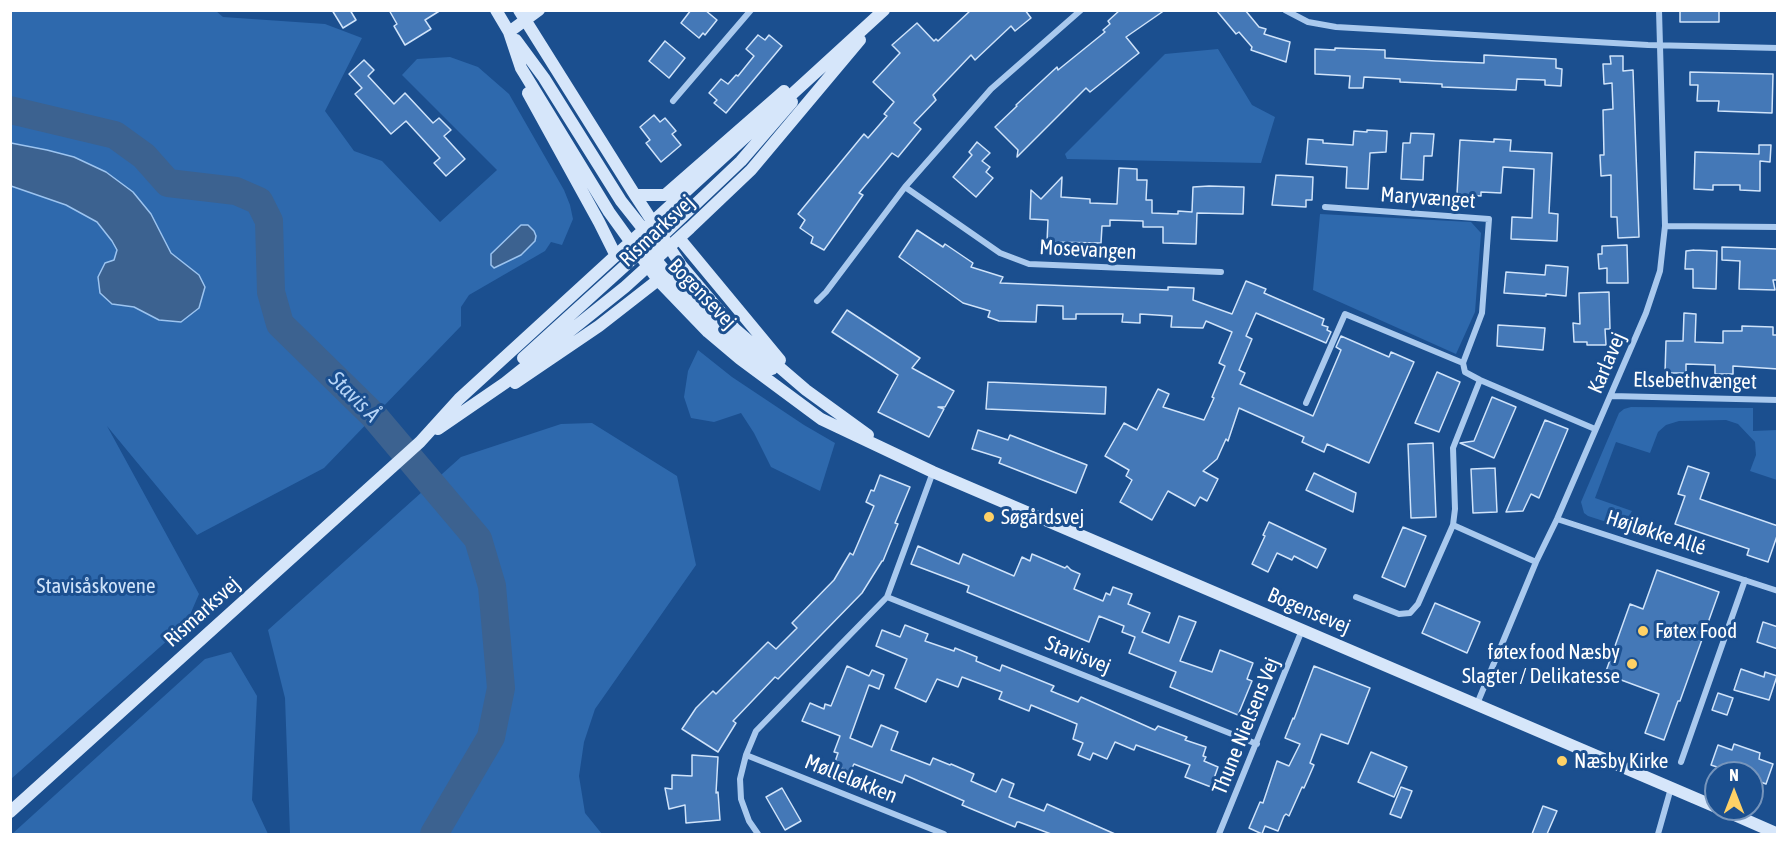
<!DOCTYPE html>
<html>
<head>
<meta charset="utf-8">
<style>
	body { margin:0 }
	#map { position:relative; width:1788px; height:845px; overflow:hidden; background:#1b4f8f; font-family:"Asap Condensed",sans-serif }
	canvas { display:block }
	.frame { position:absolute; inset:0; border:12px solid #fff; pointer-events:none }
	.north { position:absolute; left:1704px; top:761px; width:60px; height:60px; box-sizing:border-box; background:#1b4f8f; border:2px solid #7695bc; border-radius:50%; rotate:0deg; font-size:16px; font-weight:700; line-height:24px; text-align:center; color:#fff }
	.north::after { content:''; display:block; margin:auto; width:21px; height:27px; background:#ffd166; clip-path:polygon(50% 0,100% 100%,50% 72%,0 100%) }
</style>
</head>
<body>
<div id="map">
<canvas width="1788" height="845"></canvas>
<div class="frame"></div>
<div class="north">N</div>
</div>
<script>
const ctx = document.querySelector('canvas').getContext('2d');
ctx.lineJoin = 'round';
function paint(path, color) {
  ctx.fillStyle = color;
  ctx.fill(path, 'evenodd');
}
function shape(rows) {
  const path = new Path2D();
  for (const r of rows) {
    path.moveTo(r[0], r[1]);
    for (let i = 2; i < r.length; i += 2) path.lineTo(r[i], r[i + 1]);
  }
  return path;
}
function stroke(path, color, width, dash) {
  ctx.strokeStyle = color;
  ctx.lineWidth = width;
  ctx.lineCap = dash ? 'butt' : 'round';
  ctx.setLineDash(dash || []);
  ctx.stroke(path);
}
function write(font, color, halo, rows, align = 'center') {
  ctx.font = font + ' "Asap Condensed",sans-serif';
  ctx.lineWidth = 6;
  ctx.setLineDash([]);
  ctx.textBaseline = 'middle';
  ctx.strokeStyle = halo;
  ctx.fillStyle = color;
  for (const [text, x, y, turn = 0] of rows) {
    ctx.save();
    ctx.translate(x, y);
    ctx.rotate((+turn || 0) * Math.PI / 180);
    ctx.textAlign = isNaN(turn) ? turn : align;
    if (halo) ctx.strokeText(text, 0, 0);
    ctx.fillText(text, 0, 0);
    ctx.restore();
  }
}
paint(shape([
	[11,11,216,11,223,17,325,24,362,38,325,111,354,151,382,161,440,222,497,170,402,75,417,59,450,57,478,67,509,94,564,190,570,205,573,219,562,245,551,242,545,251,469,295,461,307,461,326,324,468,197,535,107,426,199,594,186,624,11,779],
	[1218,49,1252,105,1275,117,1261,163,1067,159,1065,154,1165,54],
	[1320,214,1471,222,1481,233,1475,312,1456,354,1313,290],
	[698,350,732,377,804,425,835,443,820,491,771,467,754,433,741,413,714,422,691,418,684,397,688,371],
	[1631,407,1753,408,1753,431,1777,430,1777,480,1750,471,1756,455,1755,442,1738,424,1726,420,1679,421,1666,425,1658,432,1650,453,1616,442,1595,498,1632,511,1622,527,1588,516,1584,513,1581,502,1619,413,1624,409],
	[592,423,677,476,696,565,595,709,584,742,579,776,585,813,602,834,290,834,285,698,268,630,461,457,561,424],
	[231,652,257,696,252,800,268,834,12,834,205,659]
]), '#2e69ad');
const water = shape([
	[11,143,47,150,74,157,106,172,133,192,151,214,171,253,199,275,205,287,199,308,181,322,159,320,134,307,112,304,100,293,98,277,105,263,114,260,117,250,112,241,97,222,66,205,11,186,11,143],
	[521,225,528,225,534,231,536,236,535,241,521,255,494,268,491,265,491,254,521,225]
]);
paint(water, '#3c6290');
stroke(water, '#9cc4f0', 1.5);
stroke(shape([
	[10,110,115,135,144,156,168,183,236,191,259,201,269,221,271,292,280,324,374,416,478,539,492,586,501,688,491,737,434,834]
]), '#3c6290', 28);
const building = shape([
	[332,10,350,10,356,20,343,28,332,10],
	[389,10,441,10,425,20,431,29,405,45,394,26,397,24,389,10],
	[691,10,705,10,717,20,705,35,703,33,699,38,681,23,691,10],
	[971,10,1025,10,1031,18,1015,31,1011,26,975,60,971,55,933,95,936,100,914,123,921,129,898,157,892,153,859,193,863,195,824,250,811,243,813,237,800,228,805,220,798,214,864,134,868,138,887,116,884,114,894,102,873,82,900,53,892,45,917,23,934,41,936,39,938,41,971,10],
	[1120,10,1165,10,1126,37,1139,53,1090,92,1086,88,1017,157,1018,150,995,127,1017,106,1016,105,1057,67,1058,70,1105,32,1103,30,1110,24,1108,21,1120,10],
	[1216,10,1245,10,1259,27,1266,29,1264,34,1290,42,1286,62,1251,50,1252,47,1239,32,1236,34,1216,10],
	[1680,10,1719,10,1719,22,1680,22,1680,10],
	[758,35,765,40,769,35,782,46,726,113,714,103,717,100,709,93,721,79,728,84,736,75,738,76,754,56,746,49,758,35],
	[665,41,685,58,669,78,649,61,665,41],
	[1335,48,1385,50,1385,58,1436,61,1484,63,1484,55,1556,59,1556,68,1562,69,1561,86,1545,85,1545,80,1517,79,1516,90,1442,87,1442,84,1400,82,1400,79,1364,77,1363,88,1349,88,1350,76,1315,74,1315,49,1335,50,1335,48],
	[1610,56,1623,56,1623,71,1633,70,1639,237,1618,238,1617,217,1611,217,1611,175,1601,176,1600,155,1604,155,1603,110,1613,109,1612,83,1604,84,1603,64,1611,64,1610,56],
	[364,60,374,70,368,76,394,104,405,93,433,123,439,118,451,130,444,136,465,159,446,176,434,163,440,158,406,121,391,134,355,94,362,88,349,74,364,60],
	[1690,72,1773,74,1772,113,1718,111,1719,101,1697,101,1698,85,1690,85,1690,72],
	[654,115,660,122,665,118,676,131,672,134,681,145,661,162,646,143,650,140,640,127,654,115],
	[1367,130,1387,131,1387,134,1386,152,1370,153,1368,189,1346,188,1347,167,1306,164,1308,139,1323,140,1323,143,1353,145,1354,131,1367,132,1367,130],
	[1411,133,1434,134,1432,156,1424,156,1423,180,1401,179,1403,143,1410,143,1411,133],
	[1494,139,1511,140,1510,151,1552,153,1549,213,1558,214,1557,241,1511,239,1512,217,1532,218,1534,169,1503,167,1501,193,1481,192,1481,196,1457,194,1460,140,1494,142,1494,139],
	[977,142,990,153,982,161,990,167,986,172,993,178,976,197,953,177,972,155,969,152,977,142],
	[1759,145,1771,145,1770,162,1760,161,1760,191,1740,190,1740,185,1713,185,1713,190,1694,189,1695,152,1759,154,1759,145],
	[1119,168,1137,169,1137,180,1147,180,1146,200,1152,200,1152,213,1178,214,1178,211,1192,212,1193,187,1209,186,1244,187,1243,214,1197,213,1196,244,1163,243,1163,227,1143,227,1143,221,1110,220,1110,226,1102,226,1101,243,1047,242,1048,220,1030,219,1031,190,1041,199,1062,177,1061,197,1090,199,1090,203,1117,204,1119,168],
	[1276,175,1313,177,1312,200,1306,200,1306,207,1272,205,1276,175],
	[917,230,943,247,945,244,973,263,971,267,1003,277,1000,283,1168,290,1168,287,1194,288,1193,300,1232,314,1246,281,1266,289,1264,293,1324,319,1322,325,1328,327,1327,330,1331,332,1326,343,1256,313,1246,336,1252,339,1239,370,1245,373,1240,384,1313,416,1341,350,1336,347,1341,336,1389,357,1391,352,1414,362,1369,463,1327,444,1324,452,1302,442,1304,437,1239,408,1228,441,1226,439,1217,459,1203,471,1218,479,1207,501,1200,497,1195,506,1168,491,1152,520,1120,502,1132,480,1126,476,1129,470,1105,456,1124,423,1137,430,1158,389,1169,394,1163,407,1204,420,1214,398,1212,397,1225,366,1219,363,1232,332,1206,321,1203,328,1171,327,1172,316,1140,314,1140,323,1122,322,1123,314,1076,314,1076,319,1063,319,1063,306,1037,305,1036,322,999,321,988,317,990,311,963,303,899,257,917,230],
	[1627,245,1628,283,1607,283,1607,268,1599,269,1598,254,1602,254,1602,246,1627,245],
	[1722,247,1778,249,1778,280,1773,280,1775,290,1739,289,1740,261,1722,260,1722,247],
	[1694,250,1717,251,1716,289,1693,288,1693,269,1685,269,1686,251,1694,250],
	[1546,265,1568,267,1566,296,1546,294,1546,296,1504,293,1506,272,1545,275,1546,265],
	[1609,292,1610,329,1605,329,1606,345,1587,345,1587,342,1574,342,1573,323,1580,324,1579,293,1609,292],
	[847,310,920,358,912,368,954,391,945,407,938,407,944,409,929,437,878,412,898,375,832,332,847,310],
	[1684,313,1696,314,1695,342,1723,343,1723,331,1742,331,1742,326,1773,327,1773,335,1778,335,1778,369,1733,366,1733,374,1715,374,1715,365,1686,364,1686,373,1665,373,1666,341,1683,341,1684,313],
	[1498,325,1545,328,1543,350,1497,346,1498,325],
	[1437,372,1460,382,1439,432,1415,423,1437,372],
	[988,382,1106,387,1105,414,986,409,988,382],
	[1492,397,1516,407,1494,458,1460,443,1474,441,1492,397],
	[1545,420,1568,429,1539,498,1531,494,1523,511,1506,512,1545,420],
	[978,430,1008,440,1010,435,1087,465,1076,493,999,463,1001,458,972,449,978,430],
	[1433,443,1436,517,1411,518,1408,444,1433,443],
	[1688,466,1709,473,1700,499,1778,526,1778,533,1768,562,1747,555,1749,549,1675,524,1685,496,1678,494,1688,466],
	[1495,468,1497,512,1473,513,1471,469,1495,468],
	[1314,473,1356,493,1353,512,1306,490,1314,473],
	[880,475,910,487,895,523,898,524,883,561,882,561,862,593,778,679,775,677,733,721,736,723,718,752,682,729,696,708,713,691,716,694,768,642,776,649,797,628,792,623,834,580,850,553,853,555,874,506,866,502,871,490,874,491,880,475],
	[1269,522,1326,549,1317,568,1294,556,1292,560,1277,553,1268,572,1252,564,1265,536,1263,535,1269,522],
	[1403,527,1426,536,1405,587,1382,577,1403,527],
	[918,546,959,564,963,554,1014,576,1022,557,1030,561,1032,554,1065,568,1067,566,1071,570,1080,574,1074,589,1103,601,1106,593,1110,595,1113,587,1132,594,1128,604,1150,613,1142,632,1169,643,1179,616,1196,622,1180,661,1212,672,1220,650,1253,663,1247,679,1252,681,1238,715,1170,687,1176,672,1129,653,1135,637,1122,632,1124,626,1099,616,1089,642,967,592,969,586,911,564,918,546],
	[1657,570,1719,592,1680,701,1678,701,1664,740,1645,733,1659,694,1605,674,1630,604,1643,609,1657,570],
	[1435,603,1480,622,1467,653,1422,633,1435,603],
	[1763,622,1778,627,1778,649,1757,642,1763,622],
	[905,625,928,634,925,641,954,651,955,648,977,657,976,661,1000,671,1002,665,1054,686,1051,691,1078,702,1081,697,1155,730,1158,726,1187,737,1185,740,1206,747,1203,756,1206,757,1204,761,1218,767,1211,787,1185,777,1190,765,1136,745,1134,750,1115,742,1107,759,1093,753,1090,760,1078,755,1083,743,1073,739,1077,724,1031,705,1029,711,999,699,1002,692,962,677,958,687,937,679,926,702,895,688,907,659,876,646,882,630,900,637,905,625],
	[847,666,869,676,872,670,884,675,879,689,869,685,850,738,872,747,881,725,898,732,891,750,930,765,933,758,950,765,951,764,974,774,971,781,996,792,1002,779,1014,784,1009,797,1044,811,1047,804,1115,834,1051,834,1019,822,1017,822,1015,827,962,805,964,801,905,775,902,783,854,764,850,772,834,765,838,753,834,752,840,736,802,721,810,703,824,709,825,704,831,706,847,666],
	[1314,666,1370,688,1348,744,1321,734,1310,763,1314,765,1304,788,1302,787,1289,816,1286,814,1284,816,1278,831,1265,826,1262,834,1249,828,1260,802,1263,803,1277,761,1289,766,1300,744,1285,738,1293,718,1294,719,1314,666],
	[1741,669,1764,677,1765,672,1777,676,1769,700,1734,690,1741,669],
	[1718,693,1733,698,1727,715,1712,710,1718,693],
	[1734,744,1760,753,1759,759,1773,764,1766,784,1752,779,1752,773,1735,773,1711,765,1718,745,1732,750,1734,744],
	[1371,752,1407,767,1394,797,1358,782,1371,752],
	[692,755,718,757,716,793,718,792,720,820,686,823,685,805,669,809,665,788,672,789,672,775,692,776,692,755],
	[1401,787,1412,791,1401,818,1390,814,1401,787],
	[782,788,801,821,785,830,766,797,782,788],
	[1543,806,1557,811,1547,834,1532,834,1543,806]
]);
paint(building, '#4478b7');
stroke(building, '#cfe3fa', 1.5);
stroke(shape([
	[1285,10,1308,22,1336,27,1648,45,1778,48],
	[673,101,751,10],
	[905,187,1000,253,1029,264,1221,272],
	[1325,207,1489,219,1482,313,1463,363],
	[1665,226,1778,227],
	[817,301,826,292,905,187,991,89,1081,10],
	[1480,380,1453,448,1455,509,1453,525,1536,562],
	[1611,396,1778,400],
	[1306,403,1345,314,1463,363,1465,372,1480,380,1595,429],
	[1557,519,1778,591],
	[887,597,1257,744],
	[1356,597,1399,614,1410,613,1418,604,1453,525],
	[1477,704,1536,562,1557,519,1646,313,1660,271,1665,226,1659,10],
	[746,755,944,834],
	[1681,762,1745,580],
	[758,834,749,821,741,799,740,779,746,755,756,731,887,597,933,472],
	[1219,834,1302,630],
	[1658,834,1671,788]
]), '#a9c9ee', 6);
stroke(shape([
	[496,10,509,32,521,68,609,212,658,280,708,332,740,359,821,419,933,472,1716,807],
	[519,10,635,195,681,265,735,329,806,390,868,435],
	[509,32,539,10],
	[516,40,544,78,621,201,644,230,651,235],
	[528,93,599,222,616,256],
	[635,195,665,195,784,91],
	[679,238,780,360],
	[651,254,694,305,714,325,751,356,772,369],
	[649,265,651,254,662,236,741,161,792,102],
	[523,358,639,253,652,225],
	[515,383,599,326,658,280],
	[438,429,505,383,625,287,690,228,751,170,860,40],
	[1721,809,1778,834],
	[10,812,420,442,459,399,884,10]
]), '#d6e6fa', 12);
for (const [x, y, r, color] of [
	[989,517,6,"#ffd166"],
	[1643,631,6,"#ffd166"],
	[1632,664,6,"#ffd166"],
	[1562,761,6,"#ffd166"]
]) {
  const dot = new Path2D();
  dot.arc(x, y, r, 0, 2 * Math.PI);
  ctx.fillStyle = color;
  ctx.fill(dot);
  stroke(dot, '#1b4f8f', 2);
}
write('21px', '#fff', '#1b4f8f', [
	["Maryvænget",1428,198,4],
	["Rismarksvej",657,231,-43],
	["Mosevangen",1088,250,3],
	["Bogensevej",702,294,46],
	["Karlavej",1607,363,-67],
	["Elsebethvænget",1695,381,1],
	["Højløkke Allé",1656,533,18],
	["Bogensevej",1309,611,23],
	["Rismarksvej",202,612,-42],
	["Stavisvej",1078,655,22],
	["Thune Nielsens Vej",1246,726,-68],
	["Mølleløkken",851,779,22]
]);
write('21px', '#fff', '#1b4f8f', [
	["Søgårdsvej",1001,517],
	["Føtex Food",1655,631],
	["føtex food Næsby",1620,652,"right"],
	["Slagter / Delikatesse",1620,676,"right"],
	["Næsby Kirke",1574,761]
], 'left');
write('21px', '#cfe3fa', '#1b4f8f', [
	["Stavisåskovene",96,586]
]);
write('italic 22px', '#b5d3f5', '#1b4f8f', [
	["Stavis Å",354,397,45]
]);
</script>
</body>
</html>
